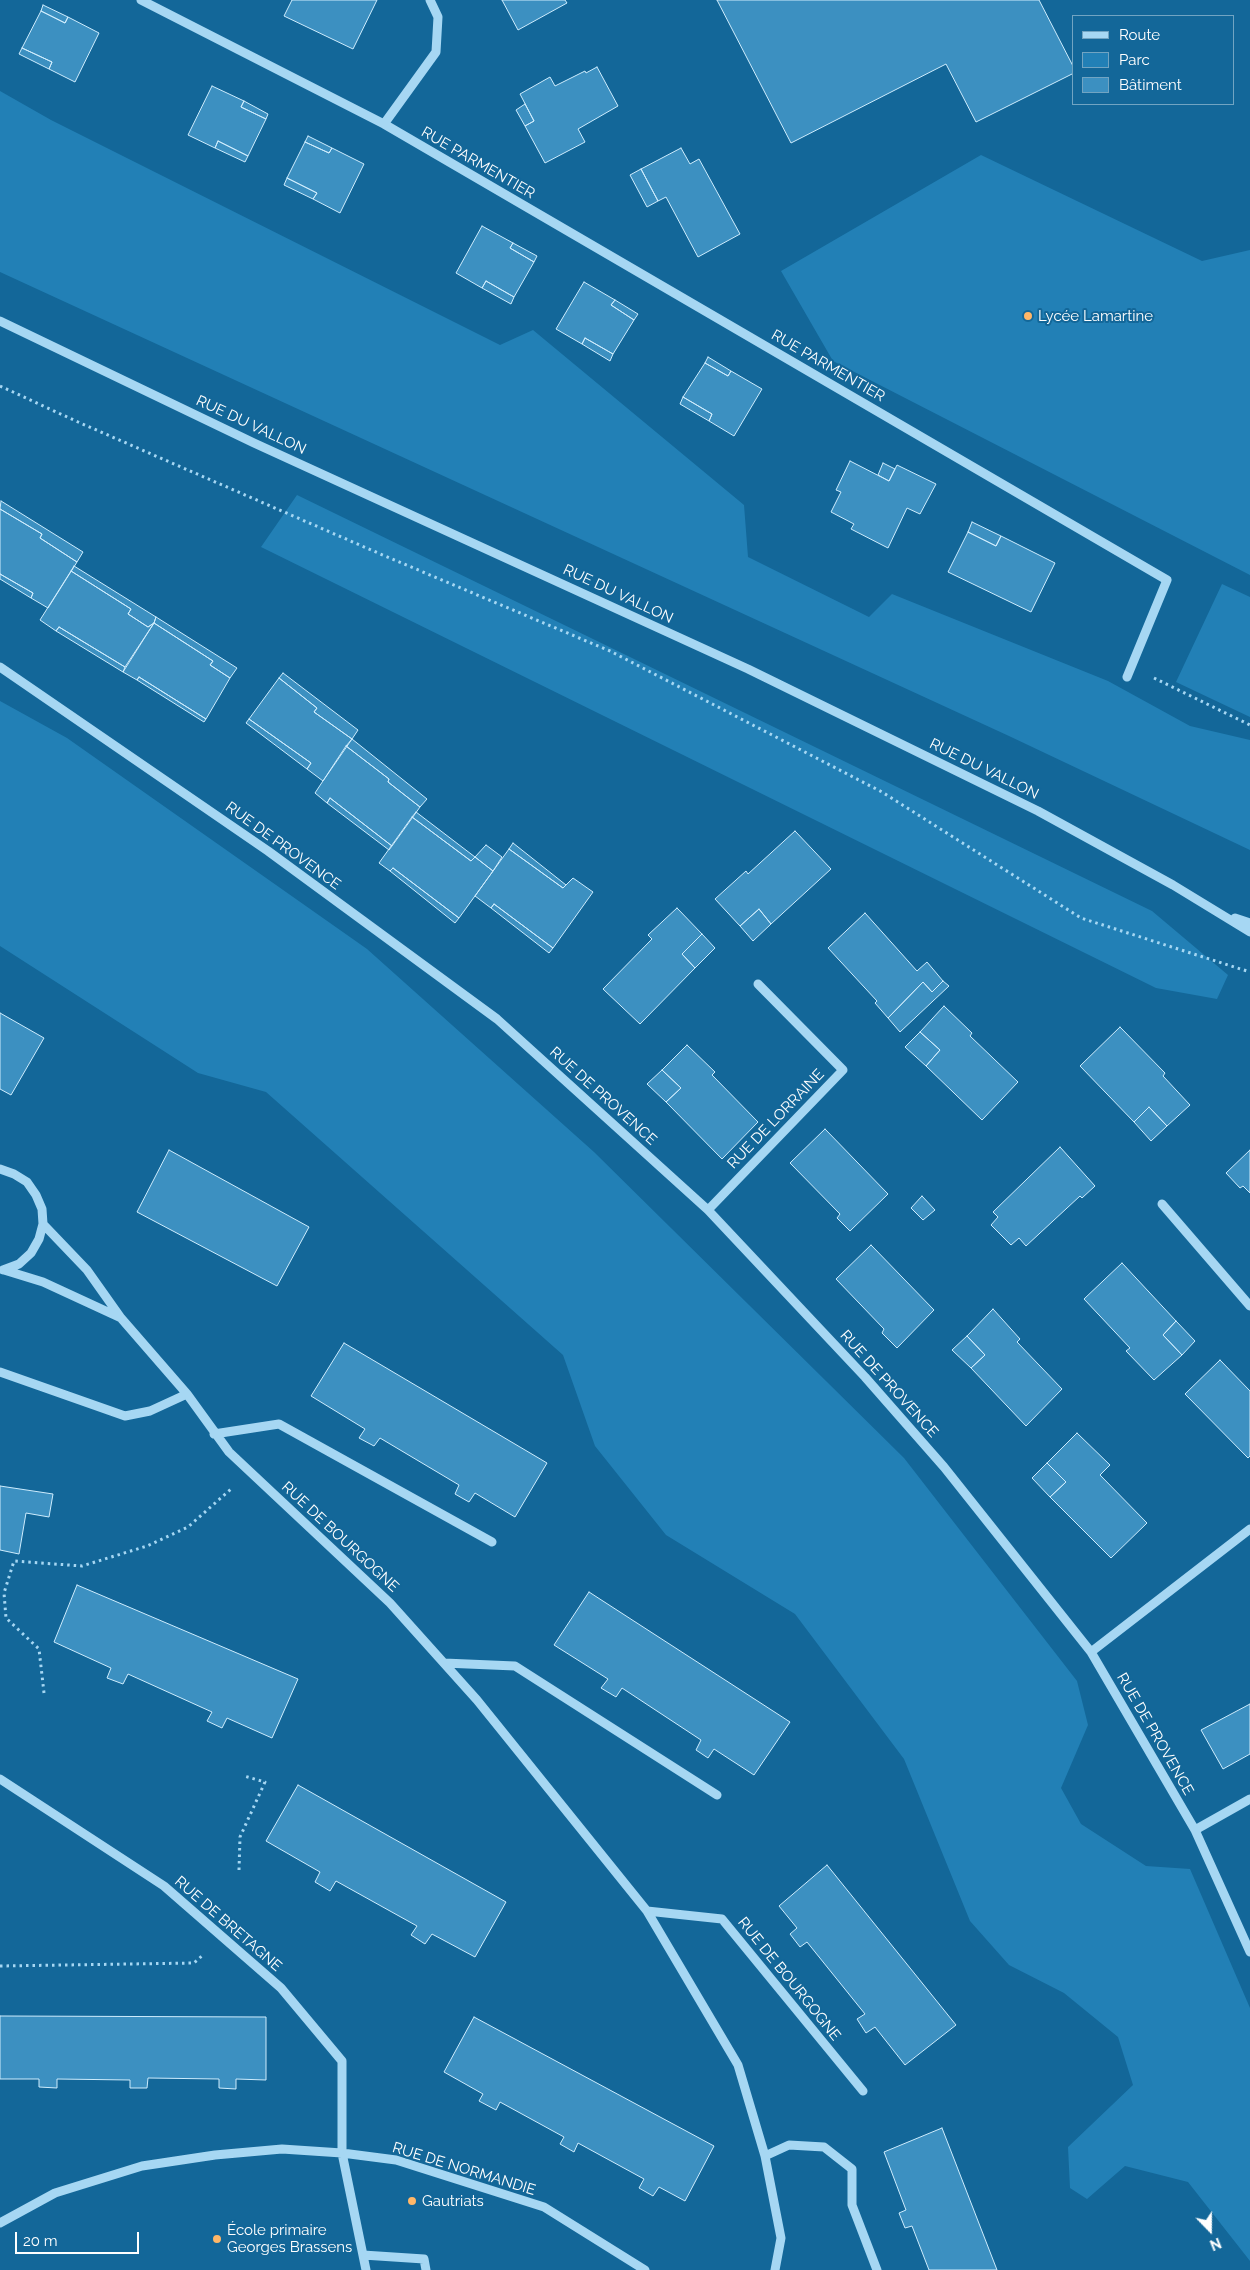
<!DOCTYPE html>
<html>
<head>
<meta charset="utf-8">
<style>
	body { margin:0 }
	#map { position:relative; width:1250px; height:2270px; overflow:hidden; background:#136799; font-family:Raleway,sans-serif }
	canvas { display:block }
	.legend { position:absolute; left:1072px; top:15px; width:162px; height:90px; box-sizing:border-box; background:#136799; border:1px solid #71a4c2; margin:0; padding:6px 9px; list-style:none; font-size:15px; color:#fff }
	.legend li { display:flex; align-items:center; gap:10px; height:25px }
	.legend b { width:25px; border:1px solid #71a4c2 }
	.north { position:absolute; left:1185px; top:2205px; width:50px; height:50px; -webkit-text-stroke:4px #136799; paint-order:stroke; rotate:158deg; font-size:14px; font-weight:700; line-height:20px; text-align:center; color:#fff }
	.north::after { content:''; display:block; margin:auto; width:18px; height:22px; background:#fff; clip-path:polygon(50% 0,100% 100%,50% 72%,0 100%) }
	.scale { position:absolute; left:15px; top:2232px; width:124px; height:22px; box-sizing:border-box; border:2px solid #fff; border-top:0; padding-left:6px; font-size:15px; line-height:18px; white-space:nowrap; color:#fff; -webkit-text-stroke:4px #136799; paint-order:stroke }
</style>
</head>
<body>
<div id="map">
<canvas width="1250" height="2270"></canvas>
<ul class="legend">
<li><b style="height:6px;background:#a6d7f3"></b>Route</li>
<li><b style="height:14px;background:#2280b6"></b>Parc</li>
<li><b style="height:14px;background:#3c90c1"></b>Bâtiment</li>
</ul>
<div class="north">N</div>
<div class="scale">20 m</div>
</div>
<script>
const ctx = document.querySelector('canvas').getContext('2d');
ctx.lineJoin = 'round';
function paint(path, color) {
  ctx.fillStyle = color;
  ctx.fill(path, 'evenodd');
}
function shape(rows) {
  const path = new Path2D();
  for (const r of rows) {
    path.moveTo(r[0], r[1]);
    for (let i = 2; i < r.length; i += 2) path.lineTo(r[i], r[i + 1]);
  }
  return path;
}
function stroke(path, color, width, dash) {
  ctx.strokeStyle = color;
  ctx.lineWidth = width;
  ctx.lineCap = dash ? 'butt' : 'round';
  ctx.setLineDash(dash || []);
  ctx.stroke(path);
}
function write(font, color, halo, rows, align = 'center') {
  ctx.font = font + ' Raleway,sans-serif';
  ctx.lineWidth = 4;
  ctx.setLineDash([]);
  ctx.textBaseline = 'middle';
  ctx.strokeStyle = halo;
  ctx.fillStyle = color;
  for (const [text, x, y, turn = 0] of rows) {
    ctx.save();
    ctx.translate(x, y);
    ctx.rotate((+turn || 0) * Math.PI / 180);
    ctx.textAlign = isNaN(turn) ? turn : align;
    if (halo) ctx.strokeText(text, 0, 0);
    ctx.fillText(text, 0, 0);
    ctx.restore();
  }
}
paint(shape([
	[0,91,51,120,500,345,533,330,744,505,748,557,869,617,892,594,1108,681,1190,726,1250,740,1250,850,1009,736,0,272],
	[981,155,1202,261,1250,250,1250,575,833,361,781,271],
	[297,495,1152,911,1228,975,1217,999,1156,988,261,547],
	[1222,584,1250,597,1250,717,1176,682],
	[0,701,67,738,367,949,594,1152,904,1458,1077,1681,1088,1725,1061,1788,1081,1824,1146,1866,1190,1869,1250,2008,1250,2261,1188,2182,1125,2166,1087,2199,1070,2188,1068,2147,1133,2085,1118,2037,1064,1993,1009,1965,970,1921,904,1759,795,1614,666,1535,595,1446,563,1355,266,1092,198,1073,0,946]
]), '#2280b6');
const building = shape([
	[292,0,377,0,353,49,284,16,292,0],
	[502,0,565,0,567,3,518,30,502,0],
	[717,0,1039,0,1074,68,1074,73,976,122,946,64,791,143,717,0],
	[43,5,68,17,65,23,41,11,43,5],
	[41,11,65,23,68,17,99,33,75,82,49,69,52,62,22,48,41,11],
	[22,48,52,62,49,69,19,54,22,48],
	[597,67,618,106,578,129,585,142,545,163,525,126,534,121,520,94,550,77,555,86,585,71,586,73,597,67],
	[212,86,244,101,241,107,266,119,248,156,218,141,215,148,188,135,212,86],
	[244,101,268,114,266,119,241,107,244,101],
	[525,104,534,121,525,126,516,110,525,104],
	[308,136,332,148,329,153,305,142,308,136],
	[218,141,248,156,245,162,215,148,218,141],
	[305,142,329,153,332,148,364,164,340,213,313,199,317,193,287,178,305,142],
	[681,148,690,164,699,159,740,234,698,257,666,197,658,201,641,169,681,148],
	[641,169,658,201,647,207,630,175,641,169],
	[287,178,317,193,313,199,284,185,287,178],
	[482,226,513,243,510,248,534,262,514,297,486,281,482,288,456,273,482,226],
	[513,243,537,256,534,262,510,248,513,243],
	[486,281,514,297,511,304,482,288,486,281],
	[584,282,615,300,611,305,634,320,613,354,585,338,582,344,556,329,584,282],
	[615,300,638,314,634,320,611,305,615,300],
	[585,338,613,354,610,361,582,344,585,338],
	[708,357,731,371,728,376,705,363,708,357],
	[705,363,728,376,731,371,762,389,734,436,709,421,712,414,683,397,705,363],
	[683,397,712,414,709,421,680,404,683,397],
	[850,461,889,481,897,465,936,484,920,514,907,508,888,548,851,529,854,524,831,512,841,492,836,490,850,461],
	[883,463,895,469,889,481,878,475,883,463],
	[1,501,83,552,77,562,40,538,42,534,0,509,1,501],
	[0,509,42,534,40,538,77,562,48,608,31,598,33,593,0,574,0,509],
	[972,522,1001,536,996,546,968,532,972,522],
	[968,532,996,546,1001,536,1055,563,1031,612,948,572,968,532],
	[74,566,156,617,154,623,148,627,128,614,131,609,71,571,74,566],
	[71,571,131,609,128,614,148,627,154,623,125,667,59,627,56,631,40,620,71,571],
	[0,574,33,593,31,598,0,579,0,574],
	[156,617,237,668,230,678,210,665,213,661,154,623,156,617],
	[154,623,213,661,210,665,230,678,206,719,139,677,137,680,123,672,154,623],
	[59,627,125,667,123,672,56,631,59,627],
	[283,673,358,730,352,739,314,712,317,708,279,678,283,673],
	[139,677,206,719,204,722,137,680,139,677],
	[279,678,317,708,314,712,352,739,323,781,307,769,311,763,249,719,279,678],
	[249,719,311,763,307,769,246,723,249,719],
	[352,739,427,799,420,807,388,782,389,779,346,746,352,739],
	[346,746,389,779,388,782,420,807,392,846,330,798,327,803,315,793,346,746],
	[330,798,392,846,389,850,327,803,330,798],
	[416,812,475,857,471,861,412,817,416,812],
	[412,817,471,861,475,857,493,871,459,918,393,868,390,871,379,863,412,817],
	[795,831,831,869,771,924,759,909,740,926,715,899,746,871,748,874,795,831],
	[513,843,566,885,563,888,509,849,513,843],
	[486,845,502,857,493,871,475,857,486,845],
	[509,849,563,888,573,878,593,892,553,948,494,904,491,908,475,896,509,849],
	[393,868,459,918,455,923,390,871,393,868],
	[494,904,553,948,549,953,491,908,494,904],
	[677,908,702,934,682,954,695,968,640,1024,603,989,652,939,648,935,677,908],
	[759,909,771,924,753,941,740,926,759,909],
	[865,913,917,971,927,962,943,981,932,992,923,982,888,1018,875,1003,877,1001,828,948,865,913],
	[702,934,715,948,695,968,682,954,702,934],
	[943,981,949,986,900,1032,888,1018,923,982,932,992,943,981],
	[944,1006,972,1033,970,1036,1018,1082,982,1120,926,1066,940,1050,920,1032,944,1006],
	[0,1013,44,1038,11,1095,0,1089,0,1013],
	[1120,1027,1165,1073,1163,1076,1190,1105,1167,1126,1149,1107,1134,1122,1080,1066,1120,1027],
	[920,1032,940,1050,926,1066,905,1047,920,1032],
	[687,1045,715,1072,712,1075,758,1122,722,1159,666,1102,681,1088,662,1070,687,1045],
	[662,1070,681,1088,666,1102,647,1084,662,1070],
	[1149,1107,1167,1126,1151,1141,1134,1122,1149,1107],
	[825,1129,888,1194,850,1231,837,1218,840,1214,790,1163,825,1129],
	[1060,1147,1095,1186,1082,1198,1080,1196,1026,1246,1019,1238,1011,1245,991,1225,998,1217,993,1212,1060,1147],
	[169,1150,309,1227,277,1286,137,1212,169,1150],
	[1250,1150,1250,1193,1243,1186,1240,1188,1226,1173,1250,1150],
	[922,1196,935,1210,923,1220,911,1208,922,1196],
	[871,1245,934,1310,897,1348,882,1333,884,1329,836,1279,871,1245],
	[1122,1263,1176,1321,1163,1335,1182,1355,1154,1380,1126,1351,1130,1348,1084,1299,1122,1263],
	[993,1309,1020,1339,1017,1342,1062,1389,1026,1426,971,1368,985,1355,967,1336,993,1309],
	[1176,1321,1195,1341,1182,1355,1163,1335,1176,1321],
	[967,1336,985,1355,971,1368,952,1350,967,1336],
	[344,1343,547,1463,515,1517,475,1493,469,1502,455,1494,459,1485,380,1438,374,1446,359,1438,365,1429,311,1396,344,1343],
	[1220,1360,1250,1391,1250,1456,1248,1458,1185,1394,1220,1360],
	[1077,1433,1110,1465,1100,1475,1147,1523,1111,1558,1050,1497,1066,1482,1047,1463,1077,1433],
	[1047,1463,1066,1482,1050,1497,1032,1478,1047,1463],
	[0,1486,53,1494,49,1517,26,1513,19,1554,0,1550,0,1486],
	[77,1585,298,1679,272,1738,227,1718,222,1728,207,1721,212,1712,128,1674,123,1684,107,1678,111,1668,54,1642,77,1585],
	[589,1592,790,1722,754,1775,714,1749,708,1758,696,1750,701,1740,622,1688,616,1697,601,1688,608,1679,554,1645,589,1592],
	[1250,1704,1250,1754,1223,1769,1201,1730,1250,1704],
	[298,1785,506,1902,475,1957,432,1934,425,1944,411,1935,417,1926,336,1881,330,1891,315,1882,320,1872,266,1841,298,1785],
	[827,1865,956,2025,905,2065,875,2027,866,2033,857,2019,865,2014,807,1942,800,1947,790,1934,797,1928,779,1906,827,1865],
	[0,2016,266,2017,266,2080,236,2079,236,2089,219,2088,219,2079,148,2078,147,2088,130,2088,130,2080,57,2079,57,2088,39,2087,39,2079,0,2079,0,2016],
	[474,2017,714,2146,685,2201,659,2187,653,2196,639,2188,644,2179,578,2143,574,2152,560,2144,564,2137,500,2102,496,2110,479,2101,483,2094,444,2072,474,2017],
	[942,2128,997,2270,929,2270,912,2226,905,2228,899,2213,906,2210,884,2152,942,2128]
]);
paint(building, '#3c90c1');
stroke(building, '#ceecfd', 1);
stroke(shape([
	[0,386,78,422,378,553,610,651,882,792,1081,918,1250,972],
	[1154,678,1250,725],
	[44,1693,39,1649,6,1618,4,1593,14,1561,82,1566,147,1546,188,1527,231,1489],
	[239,1870,240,1837,265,1782,244,1776],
	[0,1966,194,1963,204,1954]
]), '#a6d7f3', 3, [2.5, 4]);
stroke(shape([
	[141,0,384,124,1167,580,1127,677],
	[384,124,436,52,438,17,430,0],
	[0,321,254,443,748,669,1038,811,1173,885,1250,932],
	[0,667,268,851,497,1019,708,1210,865,1377,944,1467,1091,1652,1195,1830,1250,1952],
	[1235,918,1250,923],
	[0,1169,14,1174,27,1182,36,1195,42,1209,43,1224,39,1239,31,1253,19,1264,3,1270],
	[1162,1204,1250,1306],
	[708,1210,843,1070,758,984],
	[4,1270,43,1282,121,1318,87,1270,43,1224],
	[121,1318,187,1394,229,1452,390,1603,477,1700,647,1911,738,2065,765,2156,781,2238,775,2270],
	[0,1372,125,1416,150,1411,187,1394],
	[214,1434,279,1424,492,1542],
	[1091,1652,1250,1529],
	[444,1663,515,1666,717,1795],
	[0,1779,164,1886,281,1988,342,2061,342,2153,366,2270],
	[1195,1830,1250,1799],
	[647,1911,722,1919,863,2091],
	[765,2156,789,2145,824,2147,852,2169,852,2205,877,2270],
	[0,2223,55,2193,142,2166,215,2155,282,2149,342,2153,396,2160,544,2207,645,2270],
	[363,2255,424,2259,426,2270]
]), '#a6d7f3', 9);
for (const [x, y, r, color] of [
	[1028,316,5,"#ffb768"],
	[412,2201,5,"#ffb768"],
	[217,2239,5,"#ffb768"]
]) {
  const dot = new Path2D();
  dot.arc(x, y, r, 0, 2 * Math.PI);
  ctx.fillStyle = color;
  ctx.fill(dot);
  stroke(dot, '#136799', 2);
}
write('15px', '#fff', '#136799', [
	["RUE PARMENTIER",478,163,30],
	["RUE PARMENTIER",828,366,30],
	["RUE DU VALLON",251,425,25],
	["RUE DU VALLON",618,594,25],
	["RUE DU VALLON",984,769,26],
	["RUE DE PROVENCE",283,846,36],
	["RUE DE PROVENCE",603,1096,42],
	["RUE DE LORRAINE",776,1119,-46],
	["RUE DE PROVENCE",889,1384,48],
	["RUE DE BOURGOGNE",340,1537,43],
	["RUE DE PROVENCE",1155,1734,60],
	["RUE DE BRETAGNE",228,1924,41],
	["RUE DE BOURGOGNE",789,1979,51],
	["RUE DE NORMANDIE",464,2169,17]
]);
write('15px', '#fff', '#136799', [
	["Lycée Lamartine",1038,316],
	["Gautriats",422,2201],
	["École primaire",227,2230],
	["Georges Brassens",227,2247]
], 'left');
</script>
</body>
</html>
